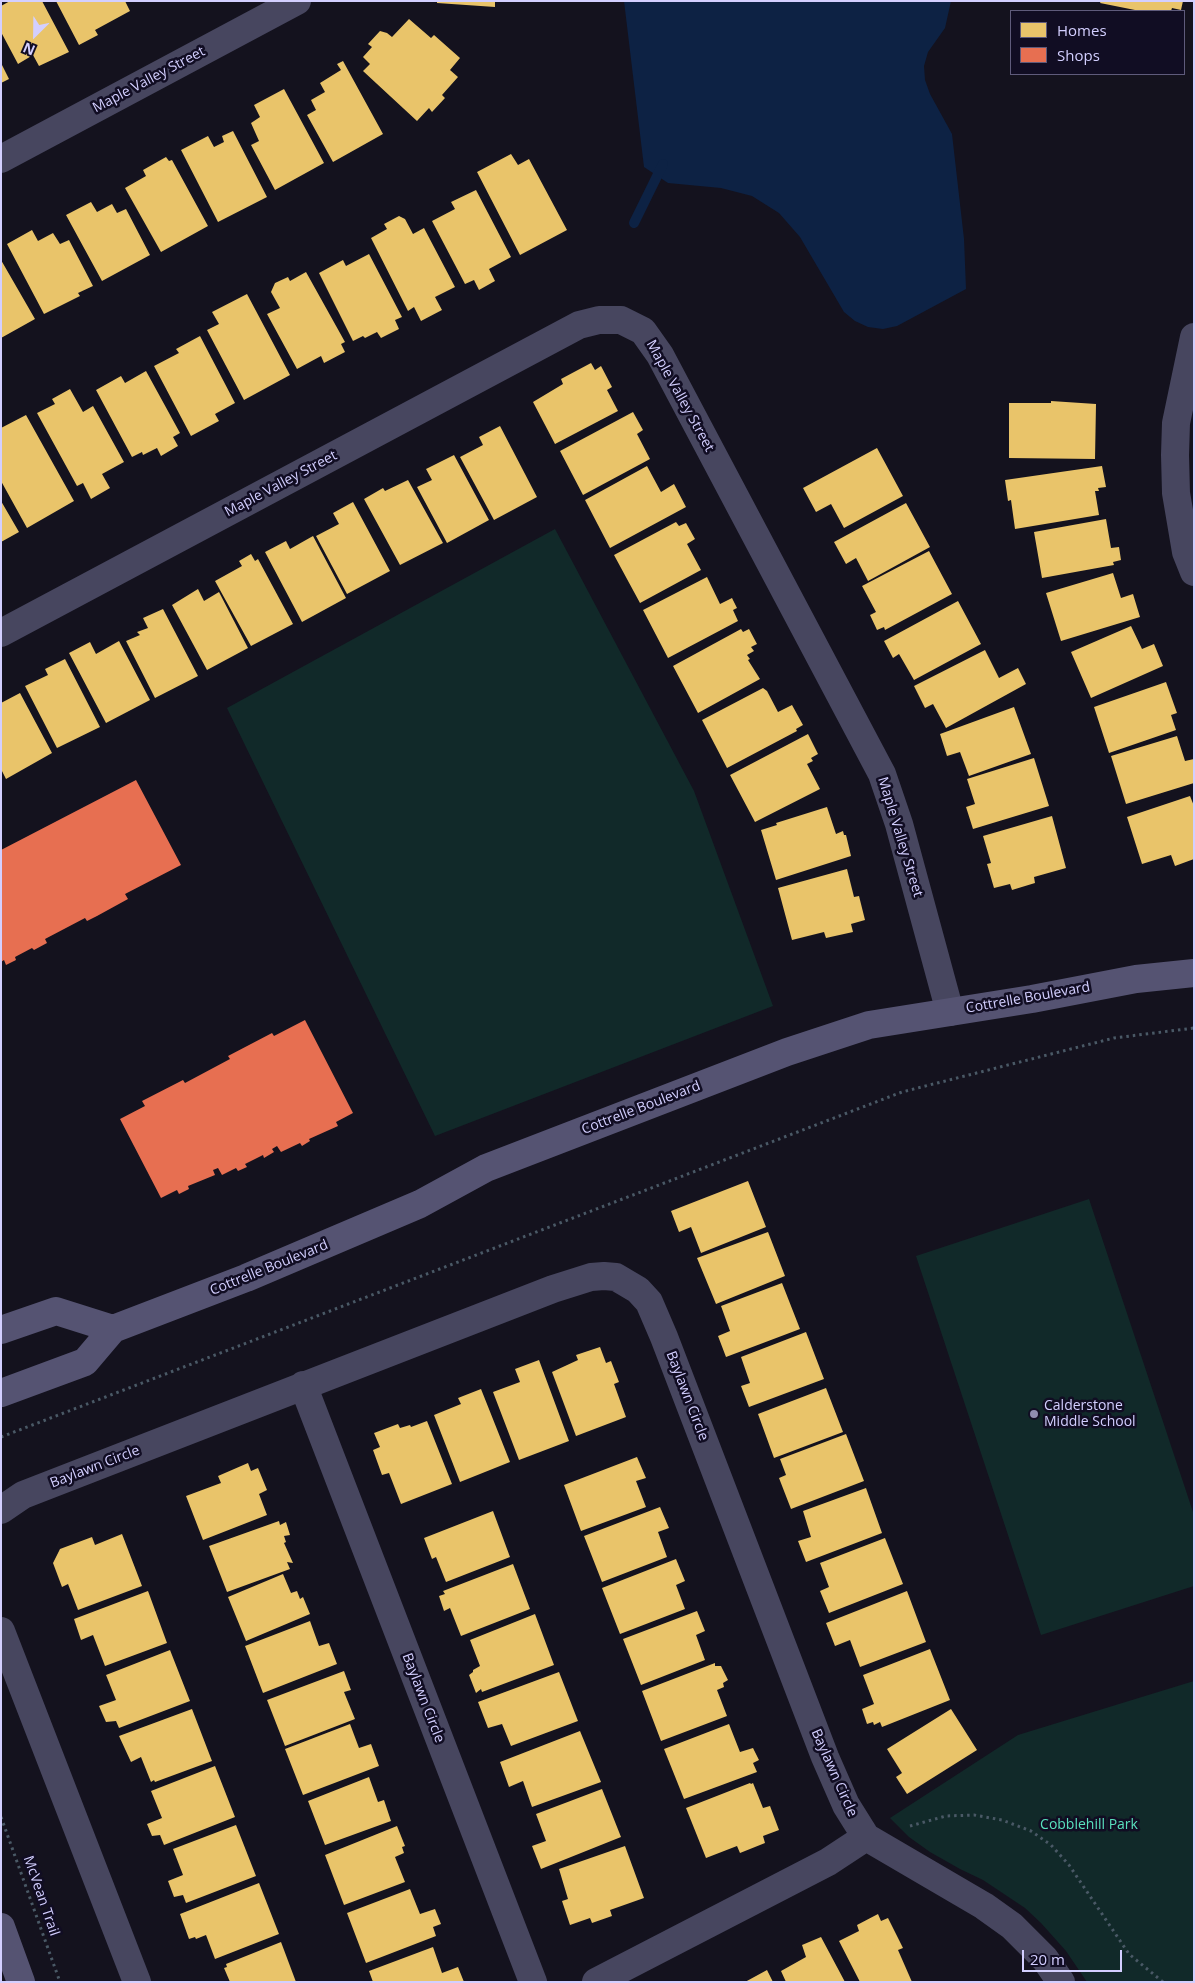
<!DOCTYPE html>
<html>
<head>
<meta charset="utf-8">
<style>
	body { margin:0 }
	#map { position:relative; width:1195px; height:1983px; overflow:hidden; background:#14121e; font-family:"Open Sans",sans-serif }
	canvas { display:block }
	.frame { position:absolute; inset:0; border:2px solid #d3cfff; pointer-events:none }
	.legend { position:absolute; left:1010px; top:10px; width:175px; height:65px; box-sizing:border-box; background:#110d23; border:1px solid #5f5b7b; margin:0; padding:6px 9px; list-style:none; font-size:15px; color:#d3cfff }
	.legend li { display:flex; align-items:center; gap:10px; height:25px }
	.legend b { width:25px; border:1px solid #5f5b7b }
	.north { position:absolute; left:10px; top:10px; width:50px; height:50px; -webkit-text-stroke:4px #110d23; paint-order:stroke; rotate:203deg; font-size:14px; font-weight:700; line-height:20px; text-align:center; color:#d3cfff }
	.north::after { content:''; display:block; margin:auto; width:18px; height:22px; background:#d3cfff; clip-path:polygon(50% 0,100% 100%,50% 72%,0 100%) }
	.scale { position:absolute; left:1022px; top:1950px; width:100px; height:22px; box-sizing:border-box; border:2px solid #d3cfff; border-top:0; padding-left:6px; font-size:15px; line-height:18px; white-space:nowrap; color:#d3cfff; -webkit-text-stroke:4px #110d23; paint-order:stroke }
</style>
</head>
<body>
<div id="map">
<canvas width="1195" height="1983"></canvas>
<div class="frame"></div>
<ul class="legend">
<li><b style="height:14px;background:#e9c46a"></b>Homes</li>
<li><b style="height:14px;background:#e76f51"></b>Shops</li>
</ul>
<div class="north">N</div>
<div class="scale">20 m</div>
</div>
<script>
const ctx = document.querySelector('canvas').getContext('2d');
ctx.lineJoin = 'round';
function paint(path, color) {
  ctx.fillStyle = color;
  ctx.fill(path, 'evenodd');
}
function shape(rows) {
  const path = new Path2D();
  for (const r of rows) {
    path.moveTo(r[0], r[1]);
    for (let i = 2; i < r.length; i += 2) path.lineTo(r[i], r[i + 1]);
  }
  return path;
}
function stroke(path, color, width, dash) {
  ctx.strokeStyle = color;
  ctx.lineWidth = width;
  ctx.lineCap = dash ? 'butt' : 'round';
  ctx.setLineDash(dash || []);
  ctx.stroke(path);
}
function write(font, color, halo, rows, align = 'center') {
  ctx.font = font + ' "Open Sans",sans-serif';
  ctx.lineWidth = 5;
  ctx.setLineDash([]);
  ctx.textBaseline = 'middle';
  ctx.strokeStyle = halo;
  ctx.fillStyle = color;
  for (const [text, x, y, turn = 0] of rows) {
    ctx.save();
    ctx.translate(x, y);
    ctx.rotate((+turn || 0) * Math.PI / 180);
    ctx.textAlign = isNaN(turn) ? turn : align;
    if (halo) ctx.strokeText(text, 0, 0);
    ctx.fillText(text, 0, 0);
    ctx.restore();
  }
}
paint(shape([
	[555,529,694,791,773,1006,435,1136,227,708],
	[1089,1199,1194,1515,1194,1586,1041,1635,916,1256],
	[1194,1681,1194,1982,1087,1982,1066,1951,1041,1923,1025,1908,983,1880,960,1869,930,1852,909,1837,890,1818,1018,1735]
]), '#112929');
paint(shape([
	[624,1,951,1,945,28,928,52,924,66,925,80,930,94,952,134,964,239,966,289,897,326,883,329,868,327,855,321,844,312,800,237,779,213,752,196,721,188,668,183,644,167]
]), '#0d2244');
paint(shape([
	[10,1,42,1,69,52,39,66,33,55,18,64,1,32,1,6],
	[56,1,125,1,130,11,95,30,98,35,79,45],
	[437,1,495,1,495,7,437,3],
	[1101,1,1183,1,1181,10,1172,8,1171,11,1140,11,1100,3],
	[409,19,431,38,434,35,460,58,450,70,458,77,442,95,445,98,432,112,429,108,417,121,363,71,370,64,363,57,372,47,368,44,380,31,387,33,392,37],
	[343,61,383,134,333,162,307,115,316,110,311,100,325,92,320,83,341,70,337,64],
	[1,63,9,79,1,83],
	[284,89,324,163,275,190,251,145,259,141,251,123,260,117,254,105],
	[233,131,267,197,218,222,181,150,208,136,214,147,224,142,222,136],
	[511,154,518,165,529,159,567,230,520,255,477,172],
	[166,157,169,161,172,160,208,226,161,252,125,188,146,176,143,170],
	[476,190,511,257,489,269,495,281,479,290,474,280,465,284,432,221,455,209,451,202],
	[91,202,97,212,112,204,117,213,126,209,150,255,102,281,66,215],
	[399,216,405,219,413,234,424,228,455,287,435,297,442,310,421,321,414,307,408,311,371,238,387,229,384,224],
	[32,230,38,241,53,233,60,244,69,240,93,286,78,293,80,296,44,314,7,244],
	[369,254,402,317,395,320,399,329,381,338,377,332,365,338,363,336,353,341,319,273,343,260,346,266],
	[1,260,35,319,1,338],
	[306,272,345,342,341,344,345,352,324,363,321,356,297,369,267,314,280,308,271,292,275,283,288,277,290,281],
	[247,294,290,375,244,400,207,330,219,324,212,312],
	[200,336,235,403,215,414,219,421,191,436,154,366,179,353,176,349],
	[591,363,595,370,601,366,612,387,607,390,618,411,555,444,533,402,563,384,561,379],
	[146,371,180,433,173,437,178,446,161,456,157,448,143,455,142,452,132,457,96,390,121,376,125,383],
	[70,389,83,412,93,406,124,462,102,474,110,488,91,499,83,483,77,486,37,413,55,404,52,399],
	[1051,401,1096,404,1095,459,1009,458,1009,403,1051,403],
	[633,412,643,430,637,434,650,459,583,495,560,451],
	[26,415,74,501,27,528,1,481,1,428],
	[500,426,537,497,494,520,460,457,483,445,479,437],
	[877,448,903,496,844,528,831,504,816,512,803,488],
	[454,455,489,520,447,543,417,487,432,480,426,469],
	[647,466,661,492,674,484,686,507,610,548,585,500],
	[1102,466,1106,487,1098,488,1099,491,1095,491,1099,515,1015,529,1011,500,1008,501,1005,480],
	[408,480,443,543,400,565,364,499,383,488,385,491],
	[1,501,19,532,1,542],
	[353,502,390,571,347,594,316,536,339,524,333,513],
	[906,503,930,547,868,581,856,558,846,564,834,542],
	[1106,519,1111,548,1119,547,1121,560,1113,562,1114,565,1042,578,1034,532],
	[676,522,679,526,686,523,695,539,687,544,701,570,640,603,614,555],
	[313,536,346,598,302,622,265,552,286,541,290,549],
	[929,551,952,594,885,630,884,627,877,630,870,615,876,612,862,586],
	[251,554,255,561,258,559,293,624,251,646,215,581,242,566,239,561],
	[1113,573,1121,598,1133,594,1140,617,1061,641,1046,593],
	[707,577,720,604,732,598,737,608,733,610,738,621,668,658,643,610],
	[198,589,204,601,219,592,248,648,207,670,172,605],
	[958,601,981,644,914,680,899,654,893,658,884,641],
	[163,609,198,676,155,698,126,641,140,635,137,632,148,628,143,618],
	[1131,626,1142,649,1154,644,1163,666,1091,698,1071,652],
	[741,629,743,632,749,629,757,644,751,647,754,651,747,655,750,659,748,660,760,679,698,713,673,666],
	[119,641,150,700,106,723,69,653,90,642,96,654],
	[985,650,999,678,1018,668,1026,684,946,728,933,704,925,708,914,686],
	[65,659,100,727,57,748,25,686,48,675,45,669],
	[1166,682,1177,713,1171,715,1176,730,1109,753,1094,707],
	[763,688,767,691,778,712,792,705,803,725,796,729,797,731,727,768,702,720],
	[20,693,52,753,6,779,1,769,1,703],
	[1014,707,1031,754,969,776,960,752,947,756,940,734],
	[808,734,818,754,811,758,813,761,807,764,820,789,755,822,730,775],
	[1177,736,1185,761,1194,759,1194,783,1126,804,1111,756],
	[1034,758,1049,806,973,829,966,807,975,804,967,779],
	[1190,796,1194,806,1194,859,1175,866,1171,855,1142,864,1127,817],
	[827,807,836,834,843,831,844,835,846,835,851,856,776,880,761,830,777,825,776,823],
	[1052,816,1066,868,1034,877,1035,883,1012,890,1010,884,994,888,987,864,991,863,983,836],
	[847,869,854,897,859,896,865,920,851,924,853,932,826,938,824,932,792,940,778,888],
	[748,1181,766,1227,701,1253,691,1227,679,1232,671,1211],
	[768,1232,785,1276,716,1304,697,1258],
	[782,1283,800,1329,726,1357,718,1336,730,1331,721,1306],
	[806,1332,824,1379,749,1407,741,1386,750,1383,741,1357],
	[600,1347,606,1363,611,1361,619,1382,614,1384,626,1417,576,1436,552,1372,578,1360,576,1355],
	[539,1360,569,1441,519,1460,493,1392,520,1382,515,1369],
	[826,1388,843,1432,774,1458,758,1414],
	[481,1389,510,1462,460,1482,434,1415,461,1404,458,1398],
	[427,1421,452,1484,401,1504,389,1473,382,1475,373,1450,380,1447,374,1433,398,1424,400,1428,410,1425,411,1427],
	[846,1434,864,1481,791,1509,779,1478,786,1475,780,1459],
	[637,1457,646,1478,636,1481,646,1507,581,1531,564,1485],
	[248,1463,251,1471,258,1468,267,1490,259,1494,267,1515,203,1540,186,1496,221,1483,218,1476],
	[866,1488,882,1533,806,1562,798,1541,811,1537,803,1511],
	[660,1507,669,1528,658,1532,667,1557,602,1582,584,1536],
	[493,1511,510,1557,446,1582,436,1557,432,1559,424,1538],
	[279,1521,280,1525,286,1522,290,1535,284,1536,286,1542,284,1543,293,1563,287,1562,290,1569,227,1592,209,1546],
	[122,1534,142,1586,78,1610,68,1584,62,1587,53,1563,60,1549,92,1537,95,1545],
	[885,1538,903,1584,829,1613,820,1591,829,1587,820,1563],
	[676,1559,685,1581,676,1585,685,1609,620,1634,602,1588],
	[513,1564,530,1609,461,1636,450,1608,444,1611,439,1596,445,1594,443,1591],
	[283,1574,291,1593,297,1591,300,1599,303,1597,310,1614,246,1641,228,1597],
	[148,1591,167,1643,105,1666,93,1635,81,1640,74,1619],
	[907,1591,926,1642,860,1667,850,1640,835,1646,826,1623],
	[697,1611,705,1631,696,1635,705,1660,641,1685,623,1639],
	[535,1614,554,1665,482,1692,481,1689,476,1693,469,1675,473,1672,473,1670,480,1666,470,1640],
	[310,1621,319,1646,329,1643,337,1664,263,1693,245,1646],
	[930,1649,950,1700,882,1727,880,1722,874,1725,873,1722,867,1724,862,1709,874,1704,863,1675],
	[170,1650,190,1701,119,1728,116,1721,106,1722,99,1706,116,1700,106,1675],
	[715,1663,715,1666,721,1666,728,1680,723,1683,724,1687,717,1690,727,1716,661,1741,642,1691],
	[344,1671,351,1690,344,1692,355,1719,285,1746,267,1700],
	[559,1672,578,1721,511,1746,502,1724,488,1728,478,1702],
	[192,1709,212,1761,155,1782,154,1780,151,1782,141,1757,131,1762,119,1736],
	[951,1709,977,1750,907,1794,896,1777,902,1773,887,1749],
	[350,1724,359,1748,371,1744,379,1766,303,1795,285,1749],
	[729,1724,740,1752,753,1748,759,1760,753,1763,757,1772,684,1799,664,1749],
	[580,1731,601,1782,532,1807,523,1781,509,1787,500,1762],
	[215,1766,235,1817,164,1845,160,1835,152,1836,147,1824,162,1818,151,1791],
	[369,1777,378,1802,384,1800,391,1821,325,1845,308,1801],
	[750,1783,751,1784,753,1783,763,1808,770,1806,779,1830,763,1836,765,1843,740,1853,737,1846,706,1858,686,1808],
	[602,1789,621,1837,541,1869,532,1846,546,1841,536,1814],
	[236,1825,256,1876,186,1903,183,1895,174,1897,168,1881,183,1875,173,1849],
	[397,1826,405,1846,402,1847,404,1853,395,1857,405,1882,344,1905,325,1855],
	[625,1846,644,1898,610,1910,612,1916,592,1923,590,1918,570,1925,562,1901,568,1899,559,1869],
	[259,1883,279,1934,215,1959,206,1935,196,1939,195,1937,189,1939,180,1914],
	[410,1889,420,1914,435,1909,441,1924,433,1927,436,1936,366,1963,347,1913],
	[878,1914,881,1921,888,1918,903,1948,898,1950,912,1982,860,1982,839,1941,859,1931,857,1925],
	[821,1937,845,1982,786,1982,781,1971,806,1957,802,1945],
	[281,1942,296,1982,230,1982,224,1968,227,1967,226,1964],
	[433,1947,442,1973,458,1967,464,1982,373,1982,369,1971],
	[767,1970,773,1982,745,1982]
]), '#e9c46a');
paint(shape([
	[136,780,181,865,125,894,128,899,97,916,87,921,85,918,45,939,47,943,34,950,32,948,15,957,16,960,6,965,4,960,1,962,1,850],
	[305,1020,353,1113,336,1122,338,1126,309,1139,310,1141,302,1146,300,1143,281,1152,277,1146,272,1149,274,1152,264,1158,263,1155,245,1164,247,1167,238,1171,236,1168,222,1175,218,1168,213,1170,215,1175,188,1186,189,1189,179,1194,177,1190,161,1198,120,1119,145,1106,142,1101,183,1080,185,1083,230,1059,228,1056,272,1033,274,1036]
]), '#e76f51');
stroke(shape([
	[634,223,663,164]
]), '#0d2244', 10);
stroke(shape([
	[1,1437,902,1092,1114,1038,1194,1028],
	[1,1817,60,1982],
	[910,1826,946,1816,974,1815,1002,1820,1031,1831,1051,1845,1069,1865,1129,1954,1163,1982]
]), '#4a5966', 3, [2.5, 4]);
stroke(shape([
	[1,159,297,1],
	[1194,337,1176,423,1175,455,1176,493,1186,552,1194,572],
	[1,633,579,325,599,320,621,320,643,331,660,355,882,774,899,824,950,1012],
	[303,1385,533,1982],
	[1,1510,23,1495,553,1289,591,1277,604,1276,616,1277,638,1290,649,1302,664,1337,825,1757,846,1805,866,1837,984,1906,1012,1926,1045,1959,1061,1982],
	[1,1631,137,1982],
	[596,1982,828,1862,866,1837]
]), '#47465f', 28);
stroke(shape([
	[1,1330,56,1311,113,1329],
	[1,1393,85,1362,113,1329,246,1278,420,1204,486,1168,787,1052,869,1025,1032,999,1136,979,1194,973],
	[1,1927,21,1982]
]), '#555372', 28);
for (const [x, y, r, color] of [
	[1034,1414,5,"#908db0"]
]) {
  const dot = new Path2D();
  dot.arc(x, y, r, 0, 2 * Math.PI);
  ctx.fillStyle = color;
  ctx.fill(dot);
  stroke(dot, '#110d23', 2);
}
write('14px', '#d3cfff', '#110d23', [
	["Maple Valley Street",149,80,-28],
	["Maple Valley Street",680,396,61],
	["Maple Valley Street",281,484,-28],
	["Maple Valley Street",900,837,73],
	["Cottrelle Boulevard",1028,998,-10],
	["Cottrelle Boulevard",641,1108,-21],
	["Cottrelle Boulevard",269,1268,-22],
	["Baylawn Circle",687,1396,69],
	["Baylawn Circle",95,1467,-21],
	["Baylawn Circle",423,1698,69],
	["Baylawn Circle",834,1773,66],
	["McVean Trail",41,1896,71]
]);
write('14px', '#d3cfff', '#110d23', [
	["Calderstone",1044,1406],
	["Middle School",1044,1422]
], 'left');
write('14px', '#59e1bd', '#110d23', [
	["Cobblehill Park",1089,1825]
]);
</script>
</body>
</html>
